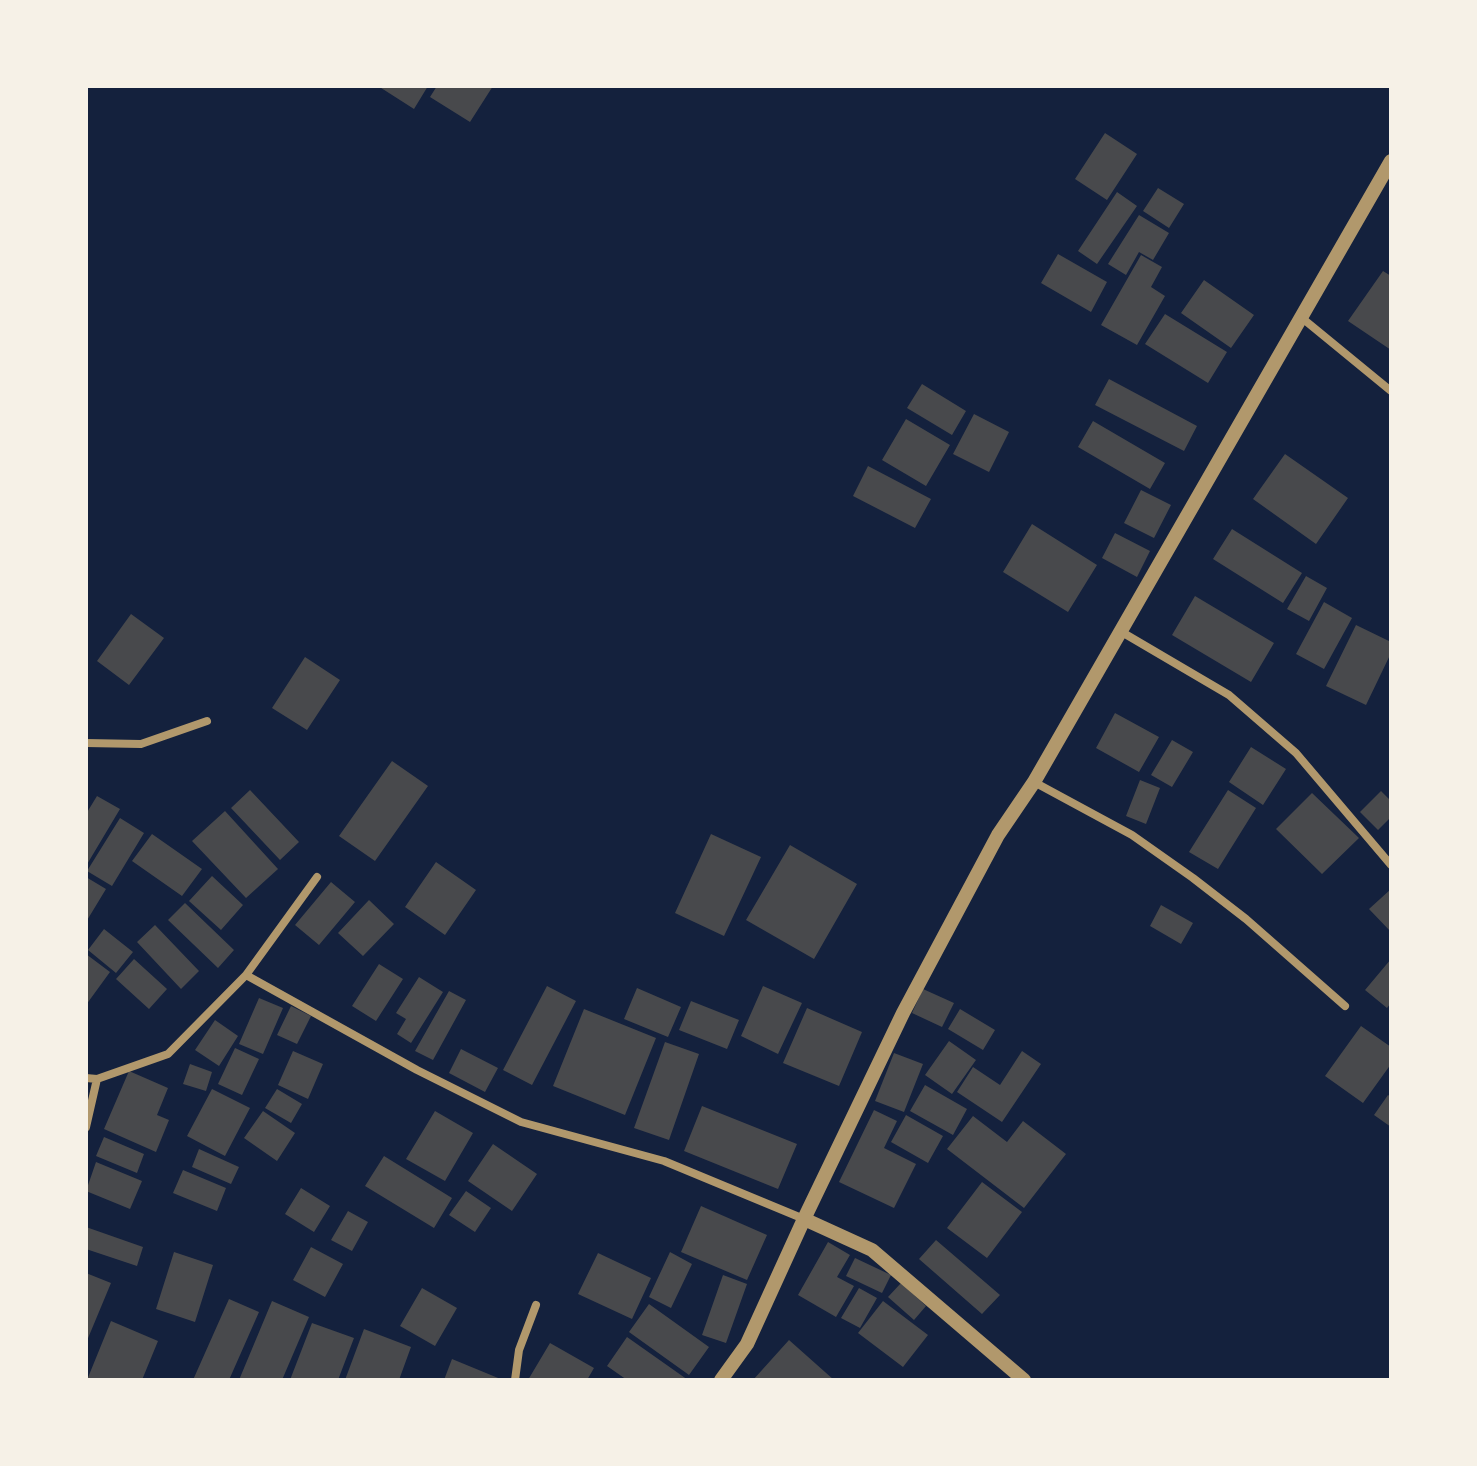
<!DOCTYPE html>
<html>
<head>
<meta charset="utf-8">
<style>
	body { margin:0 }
	#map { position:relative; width:1477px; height:1466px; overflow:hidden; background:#14213d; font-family:"DejaVu Sans",sans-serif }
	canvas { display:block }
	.frame { position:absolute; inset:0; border:88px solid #f6f1e7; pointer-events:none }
</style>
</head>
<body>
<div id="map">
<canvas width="1477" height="1466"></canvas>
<div class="frame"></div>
</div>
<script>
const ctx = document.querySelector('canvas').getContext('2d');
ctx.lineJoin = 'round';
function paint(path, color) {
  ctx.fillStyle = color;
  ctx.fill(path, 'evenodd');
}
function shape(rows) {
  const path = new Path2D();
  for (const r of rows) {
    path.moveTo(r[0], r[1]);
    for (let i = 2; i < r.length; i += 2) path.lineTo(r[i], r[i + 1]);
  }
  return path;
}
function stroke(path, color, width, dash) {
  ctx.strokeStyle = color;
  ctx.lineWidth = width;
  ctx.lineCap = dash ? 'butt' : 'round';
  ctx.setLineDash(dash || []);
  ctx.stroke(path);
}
paint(shape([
	[378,86,428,86,414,109],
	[437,86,493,86,470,122,430,97],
	[1105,133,1137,154,1107,200,1075,179],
	[1158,188,1184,204,1169,228,1143,211],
	[1117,192,1137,206,1097,264,1078,251],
	[1139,215,1169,233,1153,260,1139,252,1126,275,1108,264],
	[1058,254,1107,282,1091,312,1041,283],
	[1141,255,1162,267,1151,287,1165,296,1137,345,1101,325],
	[1383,271,1391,276,1391,350,1348,321],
	[1204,280,1254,315,1231,348,1181,313],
	[1165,314,1227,352,1208,383,1145,344],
	[1109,379,1197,426,1184,451,1095,405],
	[922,384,966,411,952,435,907,408],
	[974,414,1009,432,989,472,953,454],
	[906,419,950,445,926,486,882,460],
	[1093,421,1165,463,1150,489,1078,447],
	[1285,454,1348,498,1316,544,1253,499],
	[868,466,931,499,915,528,853,496],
	[1141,490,1171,505,1154,538,1124,523],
	[1032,524,1097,565,1068,612,1003,572],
	[1232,529,1302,573,1283,603,1213,559],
	[1115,533,1150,551,1137,577,1102,558],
	[1306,576,1327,588,1309,621,1287,609],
	[1195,596,1274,643,1251,682,1172,635],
	[1324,602,1352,618,1324,669,1296,654],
	[131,614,164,638,129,685,97,661],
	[1356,625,1391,642,1391,653,1366,705,1326,686],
	[305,657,340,680,307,730,272,708],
	[1115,713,1159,737,1139,772,1096,748],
	[1172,740,1193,752,1172,787,1151,775],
	[1251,747,1286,769,1263,805,1229,782],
	[392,761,428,786,375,861,339,836],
	[1140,780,1160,788,1146,824,1126,816],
	[250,790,299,842,280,860,231,808],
	[1228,790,1256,808,1218,869,1189,852],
	[1381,791,1391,801,1391,817,1378,830,1360,812],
	[1312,793,1359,838,1322,874,1276,829],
	[97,796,120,809,86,866,86,814],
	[225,811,278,869,246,898,192,841],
	[120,818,144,833,112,886,87,871],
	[152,834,202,869,182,896,132,861],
	[711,834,761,857,724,936,675,913],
	[790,845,857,884,814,959,746,920],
	[436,862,476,890,445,935,405,907],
	[212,876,243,905,221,930,189,901],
	[86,877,106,889,86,922],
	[331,882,355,902,319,945,295,925],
	[1391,889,1391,932,1369,909],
	[369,900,394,924,363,956,338,933],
	[185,903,234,950,218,968,168,920],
	[1161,905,1193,923,1181,944,1150,926],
	[155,925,199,971,181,989,137,942],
	[104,929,133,952,116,973,88,950],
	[86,954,110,972,86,1005],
	[134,959,167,989,149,1009,116,979],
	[1391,959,1391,1003,1387,1008,1365,990],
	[379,964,403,979,376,1021,352,1006],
	[419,977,443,992,411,1043,397,1034,406,1019,396,1013],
	[547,986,576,1001,532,1085,503,1070],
	[763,986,802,1003,778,1054,741,1036],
	[637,988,681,1007,668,1037,624,1019],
	[923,989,954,1003,942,1027,912,1013],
	[449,991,466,1000,433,1060,415,1051],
	[259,998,283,1008,263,1054,239,1044],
	[691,1001,739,1020,727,1049,679,1030],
	[291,1006,311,1016,297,1044,277,1035],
	[807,1008,862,1032,839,1086,783,1063],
	[584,1009,656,1038,625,1115,553,1086],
	[960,1009,995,1030,983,1050,948,1029],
	[215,1020,238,1036,219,1066,195,1050],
	[1361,1026,1391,1047,1391,1064,1363,1103,1325,1076],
	[949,1041,976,1060,952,1094,925,1075],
	[665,1042,699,1054,669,1140,634,1128],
	[235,1048,259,1059,242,1095,218,1084],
	[461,1049,498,1068,485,1092,449,1073],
	[293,1051,323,1064,308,1099,278,1085],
	[1022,1051,1041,1064,1002,1122,957,1092,973,1067,1000,1085],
	[894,1053,923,1064,904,1112,875,1101],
	[190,1064,212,1072,206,1091,183,1084],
	[129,1071,168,1088,157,1115,169,1120,156,1152,104,1129],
	[925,1085,967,1109,953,1135,910,1111],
	[212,1089,250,1108,225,1156,187,1136],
	[277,1089,302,1104,291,1123,265,1108],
	[1388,1095,1391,1097,1391,1127,1374,1115],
	[702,1106,797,1144,778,1189,684,1151],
	[874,1110,897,1121,884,1148,916,1164,894,1208,839,1182],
	[263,1111,295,1133,277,1161,244,1138],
	[435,1111,473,1133,445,1181,406,1159],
	[906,1115,943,1136,928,1163,891,1142],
	[973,1116,1007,1142,1023,1121,1066,1154,1024,1208,947,1149],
	[104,1137,144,1154,137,1173,96,1156],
	[493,1144,537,1174,512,1211,468,1181],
	[199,1149,239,1167,231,1184,192,1167],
	[384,1156,452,1198,434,1228,365,1186],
	[96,1162,142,1181,130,1209,86,1191],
	[183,1170,226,1188,217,1211,173,1193],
	[982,1182,1022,1212,987,1258,947,1228],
	[301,1188,330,1206,314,1232,285,1214],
	[466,1191,491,1208,475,1232,449,1215],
	[701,1206,767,1235,747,1280,681,1252],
	[348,1211,368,1222,352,1251,331,1240],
	[86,1227,143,1247,137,1266,86,1249],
	[936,1240,1000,1295,982,1314,919,1259],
	[828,1242,850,1255,837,1277,854,1286,836,1317,798,1295],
	[311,1247,343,1264,325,1297,293,1280],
	[174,1252,213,1265,195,1322,156,1309],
	[670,1252,692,1264,671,1308,649,1297],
	[598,1253,651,1278,632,1319,578,1294],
	[855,1258,891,1275,882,1293,846,1276],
	[86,1273,111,1283,86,1343],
	[723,1275,747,1284,726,1343,702,1335],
	[901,1283,926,1306,914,1320,888,1297],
	[422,1288,457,1308,435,1346,400,1326],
	[859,1288,877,1298,860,1328,841,1318],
	[229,1299,259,1312,229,1380,193,1380],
	[272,1301,309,1317,282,1380,239,1380],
	[883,1301,928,1335,903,1367,858,1333],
	[649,1304,709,1347,689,1375,629,1332],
	[111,1321,158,1341,142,1380,87,1380],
	[312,1323,354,1338,338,1380,290,1380],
	[364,1329,411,1347,399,1380,345,1380],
	[627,1337,688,1380,627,1380,607,1366],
	[789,1340,834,1380,753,1380],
	[550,1343,594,1368,587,1380,528,1380],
	[452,1359,503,1380,444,1380]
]), '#48494c');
stroke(shape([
	[1302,318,1391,391],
	[1120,631,1229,695,1296,753,1391,865],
	[86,743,141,744,207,721],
	[1034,782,1132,835,1193,878,1246,919,1345,1006],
	[246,975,417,1070,521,1122,664,1161,804,1219],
	[86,1078,97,1079,168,1054,246,975,317,877],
	[86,1127,97,1079],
	[515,1380,519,1350,536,1305]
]), '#b1986c', 8);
stroke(shape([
	[804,1219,872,1250,1024,1380],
	[721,1380,747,1344,804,1219,903,1013,998,835,1034,782,1391,161]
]), '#b1986c', 14);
</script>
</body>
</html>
